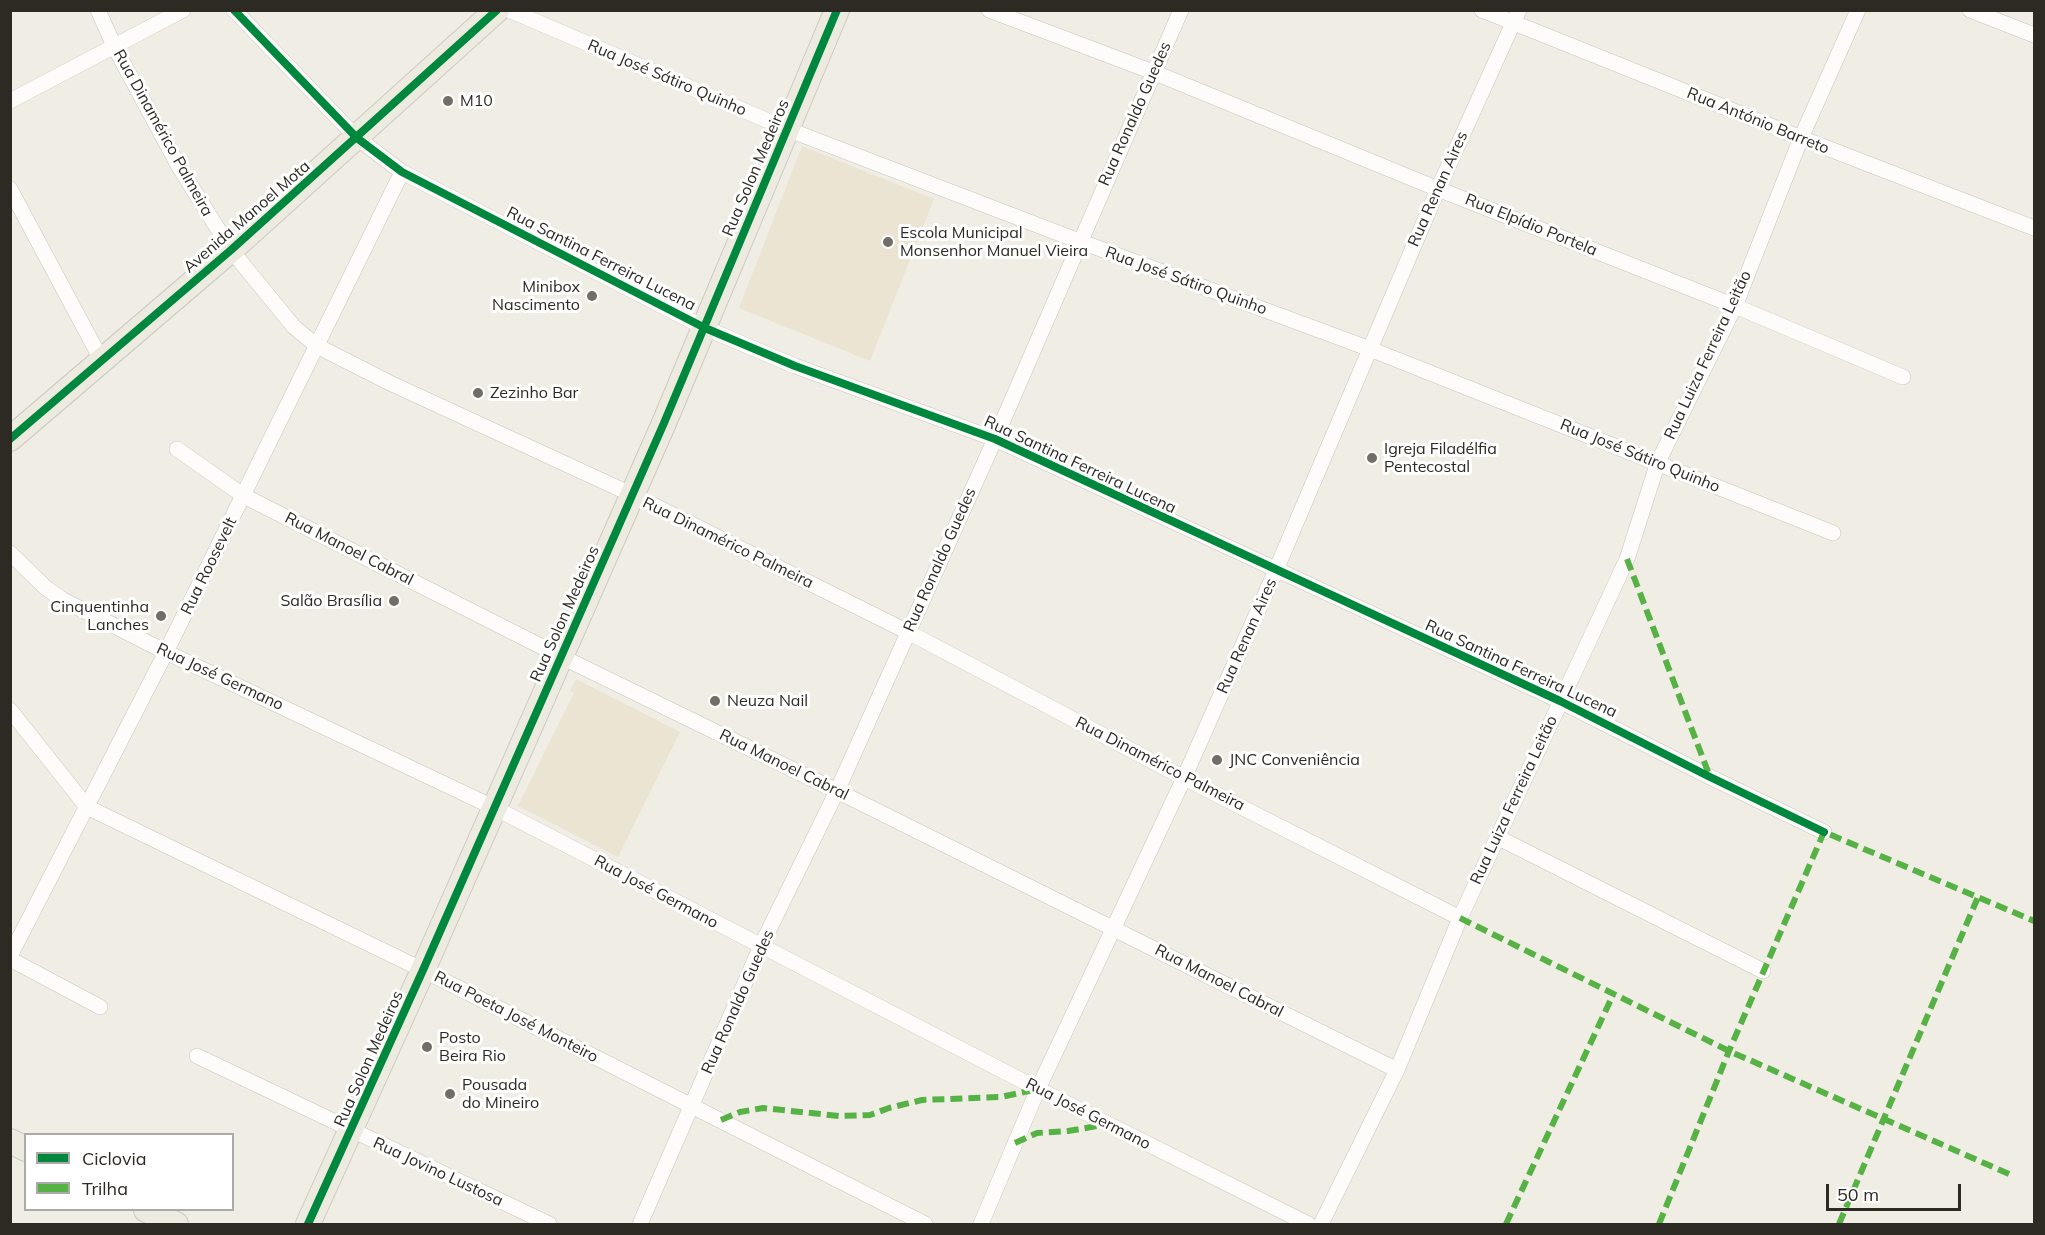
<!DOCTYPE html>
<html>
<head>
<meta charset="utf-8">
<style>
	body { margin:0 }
	#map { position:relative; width:2045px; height:1235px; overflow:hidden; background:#f0ede4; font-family:Mulish,sans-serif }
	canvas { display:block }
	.frame { position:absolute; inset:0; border:12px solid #2d2a24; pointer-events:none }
	.legend { position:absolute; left:24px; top:1133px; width:210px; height:78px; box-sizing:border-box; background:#fff; border:2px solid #abaaa7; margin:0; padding:8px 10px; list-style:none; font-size:18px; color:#2d2a24 }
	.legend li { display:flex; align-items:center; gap:12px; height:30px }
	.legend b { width:30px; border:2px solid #abaaa7 }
	.scale { position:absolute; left:1826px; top:1184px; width:135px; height:27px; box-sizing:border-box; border:3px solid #2d2a24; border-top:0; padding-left:8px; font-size:18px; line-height:21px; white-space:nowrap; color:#2d2a24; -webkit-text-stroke:4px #fff; paint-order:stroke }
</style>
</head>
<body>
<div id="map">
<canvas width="2045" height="1235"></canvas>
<div class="frame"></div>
<ul class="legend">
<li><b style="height:8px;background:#00873e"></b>Ciclovia</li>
<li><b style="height:8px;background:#56b245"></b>Trilha</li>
</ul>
<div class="scale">50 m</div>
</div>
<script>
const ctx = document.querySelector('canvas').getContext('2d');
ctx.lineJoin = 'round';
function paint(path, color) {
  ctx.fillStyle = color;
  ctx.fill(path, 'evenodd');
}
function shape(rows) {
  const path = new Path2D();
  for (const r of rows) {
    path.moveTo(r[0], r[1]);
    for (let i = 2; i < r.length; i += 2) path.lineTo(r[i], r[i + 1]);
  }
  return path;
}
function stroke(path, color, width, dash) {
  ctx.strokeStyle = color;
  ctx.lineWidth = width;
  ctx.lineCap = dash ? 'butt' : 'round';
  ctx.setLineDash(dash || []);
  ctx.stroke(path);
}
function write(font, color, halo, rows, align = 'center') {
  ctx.font = font + ' Mulish,sans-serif';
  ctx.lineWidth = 6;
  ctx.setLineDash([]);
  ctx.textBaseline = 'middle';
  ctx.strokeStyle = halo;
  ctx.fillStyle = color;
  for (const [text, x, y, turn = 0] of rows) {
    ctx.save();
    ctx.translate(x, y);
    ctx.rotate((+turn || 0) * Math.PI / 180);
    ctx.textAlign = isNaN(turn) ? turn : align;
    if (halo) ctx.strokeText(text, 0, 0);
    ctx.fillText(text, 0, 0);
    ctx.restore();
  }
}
paint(shape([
	[802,146,934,199,870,361,739,308],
	[576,679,680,732,618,857,518,806,574,693,570,691]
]), '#ebe4d3');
const street = shape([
	[98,10,115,48,178,165,231,250,294,327,317,346,390,383,633,495,908,632,1184,778,1460,918],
	[234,10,357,138,402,172,705,328,795,366,995,439,1560,701,1710,777,1824,832],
	[509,10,787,129,1079,241,1370,349,1833,533],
	[989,10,1153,72,1438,189,1735,306,1903,377],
	[1482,10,1801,138,2034,228],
	[1970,10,2034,35],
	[10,101,183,10],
	[10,189,102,361],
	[177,449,244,496,562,657,837,791,1397,1070],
	[10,553,46,588,63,600,166,652,495,808,1038,1089,1308,1224],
	[10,710,87,807,423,970,925,1224],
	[1497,837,1763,971],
	[10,956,166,652,402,172],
	[10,959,100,1007],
	[197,1056,549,1224],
	[640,1224,761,946,837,791,995,439,1181,10],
	[981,1224,1038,1089,1184,778,1276,570,1438,189,1519,10],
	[1321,1224,1397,1070,1460,918,1627,559,1658,462,1735,306,1801,138,1858,10]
]);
const primary = shape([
	[10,439,231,250,497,10],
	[10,1141,26,1149],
	[146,1210,176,1224],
	[308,1224,423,970,664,423,837,10]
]);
stroke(street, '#c8c5be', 16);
stroke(primary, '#cbcac5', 26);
stroke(street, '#fdfcfb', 15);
stroke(primary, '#edeae0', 24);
stroke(shape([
	[1627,559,1710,777],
	[1460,918,1729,1051,2009,1174],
	[721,1120,740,1112,763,1108,839,1116,870,1115,889,1108,922,1100,1001,1097,1038,1089],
	[1015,1143,1037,1133,1068,1131,1109,1124],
	[1506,1224,1613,995],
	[1659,1224,1729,1051,1824,832,2034,921],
	[1839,1224,1978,897]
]), '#56b245', 6, [12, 6]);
stroke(shape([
	[234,10,357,138,402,172,705,328,795,366,995,439,1560,701,1710,777,1824,832],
	[10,439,231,250,497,10],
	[308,1224,423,970,664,423,837,10]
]), '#00873e', 8);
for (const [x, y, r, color] of [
	[448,101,6,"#716e67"],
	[888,242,6,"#716e67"],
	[592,296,6,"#716e67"],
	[478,393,6,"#716e67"],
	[1372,458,6,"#716e67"],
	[394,601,6,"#716e67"],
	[161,616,6,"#716e67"],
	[715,701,6,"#716e67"],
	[1217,760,6,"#716e67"],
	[427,1047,6,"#716e67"],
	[450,1094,6,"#716e67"]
]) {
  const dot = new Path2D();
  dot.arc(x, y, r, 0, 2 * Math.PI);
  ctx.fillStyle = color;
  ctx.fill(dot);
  stroke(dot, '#fff', 2);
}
write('16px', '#2d2a24', '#fff', [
	["Rua José Sátiro Quinho",667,78,23],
	["Rua Ronaldo Guedes",1135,114,-66],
	["Rua António Barreto",1758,121,22],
	["Rua Dinamérico Palmeira",163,133,61],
	["Rua Solon Medeiros",756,168,-67],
	["Rua Renan Aires",1438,189,-66],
	["Avenida Manoel Mota",247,217,-41],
	["Rua Elpídio Portela",1531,225,22],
	["Rua Santina Ferreira Lucena",601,259,27],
	["Rua José Sátiro Quinho",1186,281,20],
	["Rua Luiza Ferreira Leitão",1708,355,-65],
	["Rua José Sátiro Quinho",1640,456,22],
	["Rua Santina Ferreira Lucena",1080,465,25],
	["Rua Dinamérico Palmeira",728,543,26],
	["Rua Manoel Cabral",349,549,27],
	["Rua Ronaldo Guedes",940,560,-66],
	["Rua Roosevelt",209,566,-64],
	["Rua Solon Medeiros",565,614,-66],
	["Rua Renan Aires",1247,636,-66],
	["Rua Santina Ferreira Lucena",1521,669,25],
	["Rua José Germano",220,677,25],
	["Rua Dinamérico Palmeira",1160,764,27],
	["Rua Manoel Cabral",784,765,26],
	["Rua Luiza Ferreira Leitão",1514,800,-65],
	["Rua José Germano",656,892,28],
	["Rua Manoel Cabral",1219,981,27],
	["Rua Ronaldo Guedes",738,1002,-66],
	["Rua Poeta José Monteiro",516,1017,27],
	["Rua Solon Medeiros",369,1059,-66],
	["Rua José Germano",1088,1114,27],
	["Rua Jovino Lustosa",438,1172,25]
]);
write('16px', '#2d2a24', '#fff', [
	["M10",460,101],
	["Escola Municipal",900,233],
	["Monsenhor Manuel Vieira",900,251],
	["Minibox",580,287,"right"],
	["Nascimento",580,305,"right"],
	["Zezinho Bar",490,393],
	["Igreja Filadélfia",1384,449],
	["Pentecostal",1384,467],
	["Salão Brasília",382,601,"right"],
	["Cinquentinha",149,607,"right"],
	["Lanches",149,625,"right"],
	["Neuza Nail",727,701],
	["JNC Conveniência",1229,760],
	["Posto",439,1038],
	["Beira Rio",439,1056],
	["Pousada",462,1085],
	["do Mineiro",462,1103]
], 'left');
</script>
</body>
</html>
